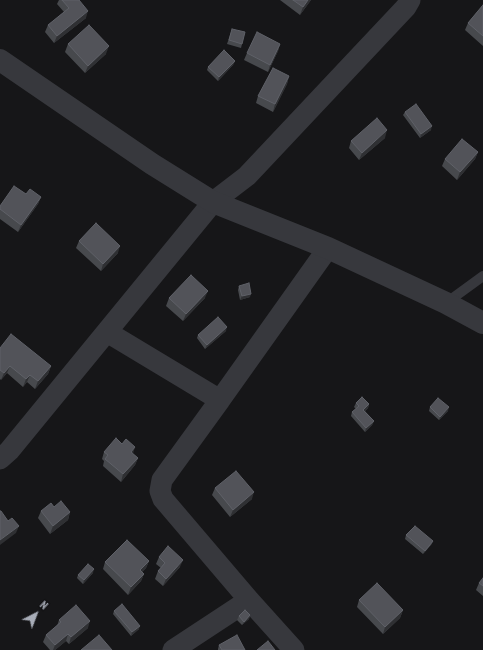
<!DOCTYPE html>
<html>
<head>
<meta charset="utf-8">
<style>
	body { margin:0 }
	#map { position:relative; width:483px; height:650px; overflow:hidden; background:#161618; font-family:"PT Sans Narrow",sans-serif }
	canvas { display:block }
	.north { position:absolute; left:16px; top:594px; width:40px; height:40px; -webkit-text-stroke:3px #111113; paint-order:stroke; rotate:42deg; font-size:11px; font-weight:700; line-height:16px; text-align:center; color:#a8adb8 }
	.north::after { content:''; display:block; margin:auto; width:14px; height:18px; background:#a8adb8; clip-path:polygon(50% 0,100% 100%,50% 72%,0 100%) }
</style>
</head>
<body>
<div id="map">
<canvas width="483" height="650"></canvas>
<div class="north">N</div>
</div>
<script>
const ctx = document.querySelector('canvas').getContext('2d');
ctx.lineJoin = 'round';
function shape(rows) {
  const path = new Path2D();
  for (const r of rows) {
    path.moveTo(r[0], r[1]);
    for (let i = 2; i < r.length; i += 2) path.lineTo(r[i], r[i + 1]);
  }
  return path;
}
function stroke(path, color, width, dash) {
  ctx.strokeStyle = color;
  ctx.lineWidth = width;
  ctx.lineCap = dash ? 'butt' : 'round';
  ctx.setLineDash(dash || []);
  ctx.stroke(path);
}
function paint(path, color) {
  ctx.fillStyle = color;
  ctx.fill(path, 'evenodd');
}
stroke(shape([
	[446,303,483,276]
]), '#37383d', 10);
stroke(shape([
	[107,332,220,400,328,248],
	[220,400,162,480,160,491,163,499,249,600,294,650],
	[0,459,9,451,213,202,247,176,406,7,410,0],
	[173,650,249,600]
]), '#37383d', 21);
stroke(shape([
	[0,60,152,164,213,202,328,248,446,303,483,323]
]), '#37383d', 22);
paint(shape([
	[59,0,79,0,86,18,54,43,45,32,48,25,64,12,57,4],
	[280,0,311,0,300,15],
	[483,5,483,46,465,30,468,23],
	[231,32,242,44,241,48,227,44],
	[68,44,106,54,85,73,65,52],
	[280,44,278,51,268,72,244,60,247,53],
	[235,61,233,65,218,81,207,70,208,67],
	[289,76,287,84,273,112,256,103,258,96],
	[405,112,431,130,420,138,403,115],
	[385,138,359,160,349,148,351,141],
	[478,152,475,159,457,180,442,166,445,159],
	[26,194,41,197,38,204,18,232,0,219,0,206],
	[79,241,118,253,101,271,76,248],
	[239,286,250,297,240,300,238,290],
	[169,298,205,298,183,321,166,306],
	[226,331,205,349,197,338,198,335],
	[0,348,51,366,48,374,35,389,27,382,23,387,7,373,1,380,0,379],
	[356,403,369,404,368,408,365,411,374,421,372,425,365,432,351,416,352,412,356,409,354,407],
	[430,407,448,411,439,420,429,411],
	[104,452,133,454,138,458,135,465,121,482,103,466,104,461,102,459],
	[215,488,252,499,230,517,212,495],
	[54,507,70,512,68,520,50,534,38,518,41,511],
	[406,535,433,541,431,545,423,554,405,539],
	[159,557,180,567,163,586,155,579,158,571,161,568,156,564],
	[149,561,146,568,142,572,144,574,141,581,128,595,103,569,105,562],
	[93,573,83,584,77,578,78,575],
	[483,578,483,596,476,590,479,583],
	[359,600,403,610,400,618,383,634,357,607],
	[114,611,139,629,131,636,113,614],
	[250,615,249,619,242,625,237,620,239,616],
	[59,620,88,628,69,644,66,641,55,650,50,650,43,642,46,635,57,626],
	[219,645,245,650,218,650,218,649]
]), '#47494d');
paint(shape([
	[308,0,311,0,300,15,303,7],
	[88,11,86,18,54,43,57,36],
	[280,44,278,51,268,72,270,65],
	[109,46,106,54,85,73,88,66],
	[235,61,233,65,218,81,219,77],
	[289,76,287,84,273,112,275,104],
	[432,126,431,130,420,138,421,134],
	[387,130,385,138,359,160,362,153],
	[478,152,475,159,457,180,460,172],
	[41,197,38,204,18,232,21,225],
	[120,246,118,253,101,271,103,264],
	[208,291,205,298,183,321,186,314],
	[251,294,250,297,240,300,242,296],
	[227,327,226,331,205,349,207,345],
	[10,366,7,373,1,380,4,373],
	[51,366,48,374,35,389,38,381],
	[30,375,27,382,23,387,26,379],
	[369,404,368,408,362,413,363,410],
	[449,407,448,411,439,420,440,417],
	[374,421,372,425,365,432,366,428],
	[135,447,133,454,131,452],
	[138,458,135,465,121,482,123,474],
	[254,492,252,499,230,517,233,510],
	[70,512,68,520,50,534,53,526],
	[19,526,16,533,0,545,0,540],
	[433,541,431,545,423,554,425,551],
	[183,560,180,567,163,586,166,579],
	[149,561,146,568,137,577,140,570],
	[94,569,93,573,83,584,84,580],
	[144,574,141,581,128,595,131,587],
	[403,610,400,618,383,634,385,627],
	[250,615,249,619,242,625,244,622],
	[90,621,88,628,69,644,71,637],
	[140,626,139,629,131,636,132,632],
	[68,634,66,641,55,650,53,650,55,645]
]), '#2f3033');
const building = shape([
	[62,0,79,0,88,11,57,36,48,25,69,8,62,0],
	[293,0,308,0,303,7,293,0],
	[483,5,483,36,468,23,483,5],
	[89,25,109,46,88,66,68,44,89,25],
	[232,29,245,32,242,44,229,40,232,29],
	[257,32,280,44,270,65,247,53,257,32],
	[224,50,235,61,219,77,208,67,224,50],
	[273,68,289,76,275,104,258,96,273,68],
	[416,104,432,126,421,134,405,112,416,104],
	[377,118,387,130,362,153,351,141,377,118],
	[462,139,478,152,460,172,445,159,462,139],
	[14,186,26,194,30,189,41,197,21,225,0,209,0,206,14,186],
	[96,223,120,246,103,264,79,241,96,223],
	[191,275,208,291,186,314,169,298,191,275],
	[249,283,251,294,242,296,239,286,249,283],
	[218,317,227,327,207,345,198,335,218,317],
	[11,334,51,366,38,381,30,375,26,379,10,366,4,373,0,370,0,348,11,334],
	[362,397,369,404,363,410,374,421,366,428,352,412,359,406,356,403,362,397],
	[438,398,449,407,440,417,430,407,438,398],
	[116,438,122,444,126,439,135,447,131,452,138,458,123,474,105,459,108,455,104,452,116,438],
	[236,471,254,492,233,510,215,488,236,471],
	[61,501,70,512,53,526,41,511,51,503,54,507,61,501],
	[0,511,1,511,8,521,12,518,19,526,0,540,0,511],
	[415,526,433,541,425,551,406,535,415,526],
	[127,540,149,561,140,570,144,574,131,587,105,562,127,540],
	[168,546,183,560,166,579,158,571,165,563,159,557,168,546],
	[88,564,94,569,84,580,78,575,88,564],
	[483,578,483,586,479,583,483,578],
	[377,583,403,610,385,627,359,600,377,583],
	[122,604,140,626,132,632,114,611,122,604],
	[76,605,90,621,71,637,68,634,55,645,46,635,61,622,59,620,76,605],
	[245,610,250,615,244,622,239,616,245,610],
	[99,635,112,650,81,650,99,635],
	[237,635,245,650,222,650,219,645,237,635],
	[268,641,275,650,257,650,268,641]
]);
paint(building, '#525359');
stroke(building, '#5f6168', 1);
</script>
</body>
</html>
